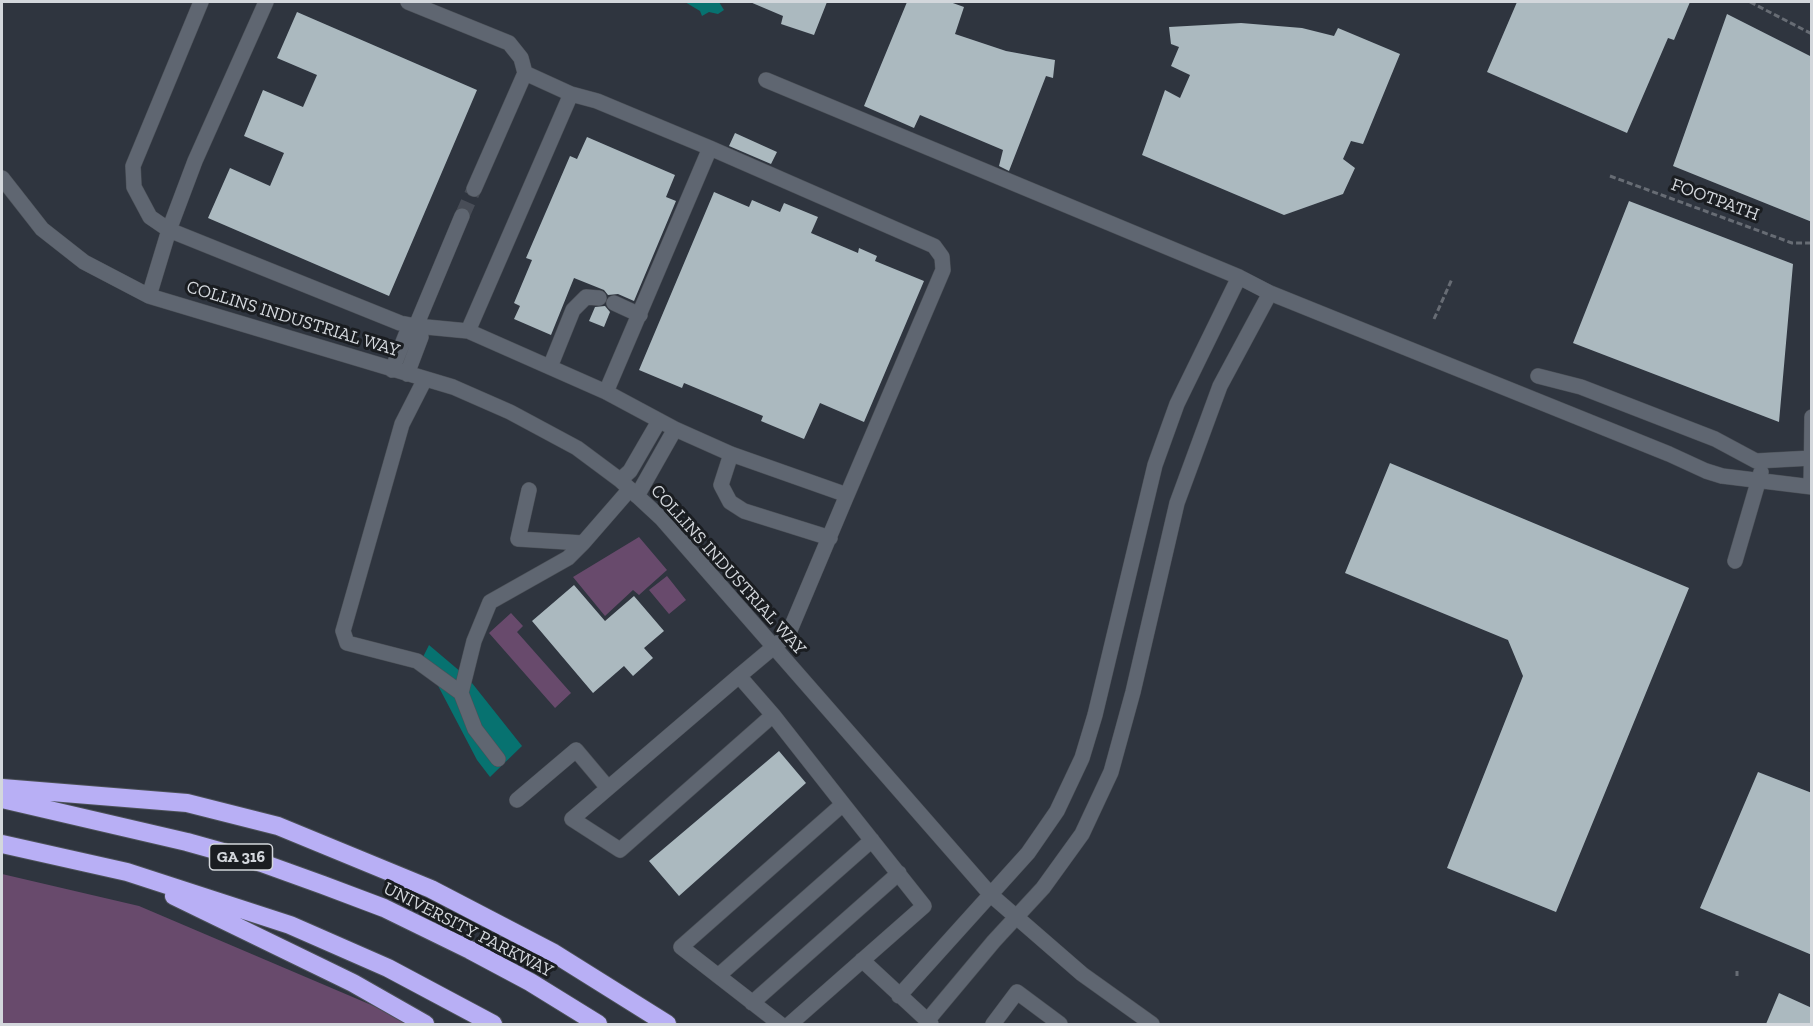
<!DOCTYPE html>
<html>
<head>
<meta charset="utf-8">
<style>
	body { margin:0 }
	#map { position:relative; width:1813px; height:1026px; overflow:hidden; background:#2f353f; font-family:"Zilla Slab",serif }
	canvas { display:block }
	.frame { position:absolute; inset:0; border:3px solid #d3d7dc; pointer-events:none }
</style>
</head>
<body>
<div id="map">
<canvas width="1813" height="1026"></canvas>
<div class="frame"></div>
</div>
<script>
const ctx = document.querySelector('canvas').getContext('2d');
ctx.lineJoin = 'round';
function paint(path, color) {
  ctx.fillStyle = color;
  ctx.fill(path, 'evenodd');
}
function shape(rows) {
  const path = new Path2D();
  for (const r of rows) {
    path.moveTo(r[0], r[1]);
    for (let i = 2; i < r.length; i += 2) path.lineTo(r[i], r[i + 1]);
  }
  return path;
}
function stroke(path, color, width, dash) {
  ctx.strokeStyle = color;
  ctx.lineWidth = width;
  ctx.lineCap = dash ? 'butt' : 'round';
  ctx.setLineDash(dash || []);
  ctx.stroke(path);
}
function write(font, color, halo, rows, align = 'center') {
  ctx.font = font + ' "Zilla Slab",serif';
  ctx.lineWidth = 6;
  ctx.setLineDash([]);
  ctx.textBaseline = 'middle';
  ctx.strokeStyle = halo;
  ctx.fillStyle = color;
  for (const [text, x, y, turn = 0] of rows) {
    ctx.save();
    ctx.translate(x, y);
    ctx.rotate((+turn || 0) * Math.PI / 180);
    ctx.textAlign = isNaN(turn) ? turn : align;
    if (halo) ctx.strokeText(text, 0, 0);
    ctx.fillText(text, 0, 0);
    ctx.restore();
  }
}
paint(shape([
	[639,537,667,570,639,595,633,590,605,616,573,577],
	[667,576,686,600,669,614,649,590],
	[511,613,523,626,517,632,571,693,555,708,489,633],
	[2,874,139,906,416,1024,2,1024]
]), '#684a6c');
paint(shape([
	[685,2,719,2,724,10,718,14,709,12,702,16,700,11],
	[429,645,468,678,522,746,490,777,477,760,423,657]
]), '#077270');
paint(shape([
	[750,2,827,2,814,35,781,24,783,16],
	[907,2,950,2,964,7,955,34,1006,51,1055,60,1053,78,1046,76,1009,171,999,166,1003,150,920,115,914,128,864,106],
	[1517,2,1690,2,1674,40,1668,38,1627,133,1487,72],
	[297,12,477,90,389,296,208,218,230,168,270,186,284,153,244,136,263,90,303,107,317,75,277,58],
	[1727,14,1812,57,1812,222,1673,166],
	[1241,23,1302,28,1334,36,1338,28,1400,54,1363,144,1351,141,1343,159,1355,168,1343,194,1284,215,1142,155,1165,90,1180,98,1190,75,1171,66,1179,47,1171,44,1169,27],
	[735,133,777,152,771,164,729,146],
	[587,137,675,175,666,197,676,201,634,301,618,294,608,295,604,290,574,278,551,335,514,319,520,306,514,303,532,260,526,258,570,156,577,159],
	[714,192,749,207,752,200,780,212,784,203,818,217,811,233,858,253,859,248,877,256,875,261,924,281,864,422,820,403,804,439,761,421,763,416,684,383,682,388,639,370],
	[1629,201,1793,264,1779,422,1573,343],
	[605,306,610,312,604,327,589,321,595,307],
	[1390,463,1689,588,1556,912,1447,868,1523,676,1508,640,1345,573],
	[574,585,605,621,634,596,664,631,644,648,653,658,633,676,624,666,593,693,532,621],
	[779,751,806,783,679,896,649,861],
	[1758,772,1812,793,1812,955,1700,908],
	[1779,993,1812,1008,1812,1024,1766,1024]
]), '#abb9bf');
stroke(shape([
	[462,216,474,189]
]), '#484d57', 15, [15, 8]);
const minor = shape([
	[201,2,133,166,134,187,150,217,169,230,400,323,416,326,462,216],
	[408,2,509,43,521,58,525,73,474,189],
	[766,80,1239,277,1270,293,1669,454,1706,471,1722,476,1812,487],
	[2,178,42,229,84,262,149,296,453,387,510,412,577,448,620,480,662,519,991,895,1082,974,1152,1024],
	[149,296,169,230,195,161,266,2],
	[614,303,640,315],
	[468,331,571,94],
	[550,367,573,310,586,297,599,298],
	[392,370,407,332,416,326,468,331,606,392,675,429,731,454,847,495,943,270,942,257,934,246,710,148,597,101,571,94,525,73],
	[407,374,421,337,416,326],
	[1538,376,1581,387,1715,439,1756,461,1812,458],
	[425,379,402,424,343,631,347,643,417,661,461,693],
	[606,392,710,148],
	[731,454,721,485,730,502,744,511,830,538],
	[620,480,630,471,659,421],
	[1811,487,1812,417],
	[529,490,518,539,583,543,630,489],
	[637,496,675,429],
	[1735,561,1761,472],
	[739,676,773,715,620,850,572,819,739,676,788,635,847,495],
	[773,715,843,804],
	[498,759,475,729,461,693,474,641,490,602,568,558,583,543],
	[517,800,576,750,608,788],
	[862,960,931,1024],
	[718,976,872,840],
	[899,996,1028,853,1057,811,1082,758,1095,715,1155,465,1177,404,1239,277],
	[752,1003,899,873],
	[927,1021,994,941,1043,888,1082,834,1111,772,1133,692,1177,503,1220,386,1270,293],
	[780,1024,681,947,843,804,924,906,790,1024],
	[993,1024,1017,992,1060,1024]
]);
const highway = shape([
	[2,788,187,803,278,826,431,889,552,952,667,1024],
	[2,799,187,842,262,863,323,885,384,908,470,950,530,982,598,1024],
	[2,844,127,872,290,925,388,968,493,1024],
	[174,896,353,983,425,1024]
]);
stroke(minor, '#4c5158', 16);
stroke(highway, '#4c5158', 20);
stroke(shape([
	[1750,2,1812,34],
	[1610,176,1792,243,1812,243],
	[1434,319,1452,279],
	[1737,971,1737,976]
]), '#676c74', 3, [6, 3]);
stroke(minor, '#5f6671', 15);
stroke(highway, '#b8aff5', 18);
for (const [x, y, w] of [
	[241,857,63]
]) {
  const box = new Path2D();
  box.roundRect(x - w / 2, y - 13, w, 26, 4.5);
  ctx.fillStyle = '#1a1d21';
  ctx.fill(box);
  stroke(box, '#d3d7dc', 1.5);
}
write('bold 16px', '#d3d7dc', null, [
	["GA 316",241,857]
]);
write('18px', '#d3d7dc', '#1a1d21', [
	["FOOTPATH",1715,200,20],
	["COLLINS INDUSTRIAL WAY",293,319,17],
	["COLLINS INDUSTRIAL WAY",728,570,48],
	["UNIVERSITY PARKWAY",468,930,27]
]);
</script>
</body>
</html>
